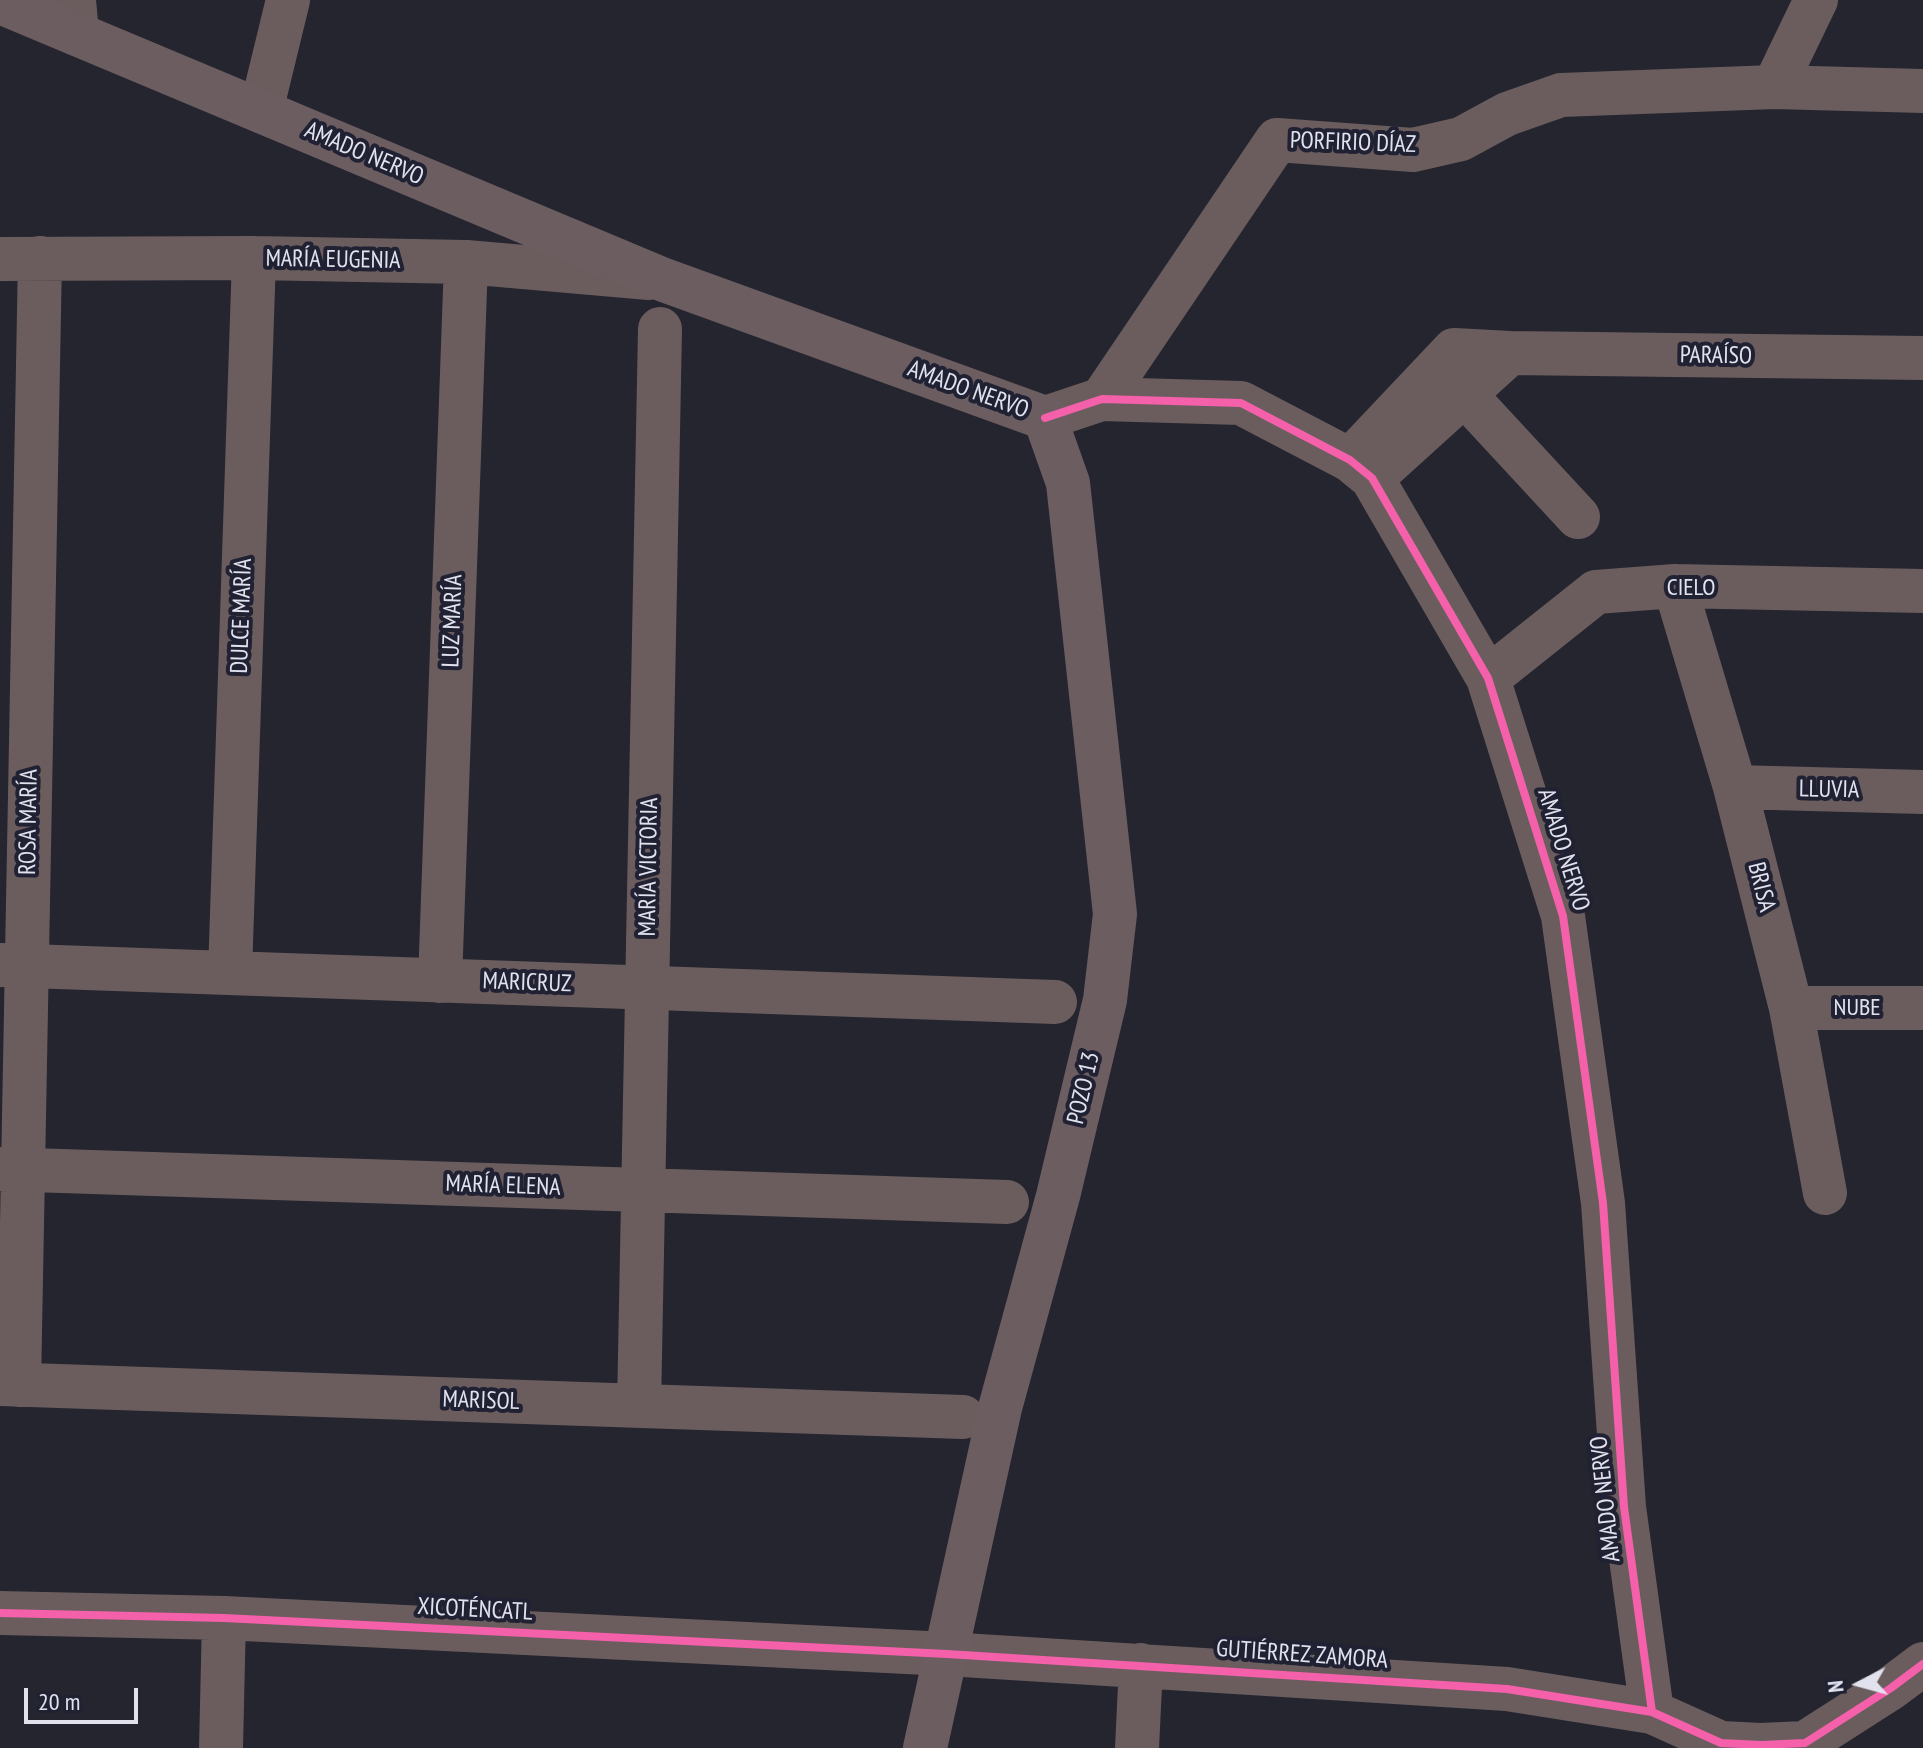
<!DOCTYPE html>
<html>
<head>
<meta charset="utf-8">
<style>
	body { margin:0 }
	#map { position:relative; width:1923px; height:1748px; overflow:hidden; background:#24252f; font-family:"PT Sans Narrow",sans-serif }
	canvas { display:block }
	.north { position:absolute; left:1819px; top:1644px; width:80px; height:80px; -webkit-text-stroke:6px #202133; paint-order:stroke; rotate:264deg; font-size:22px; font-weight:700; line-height:32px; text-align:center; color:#e1e2ee }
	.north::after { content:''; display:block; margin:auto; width:28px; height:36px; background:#e1e2ee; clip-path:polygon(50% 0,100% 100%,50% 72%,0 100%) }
	.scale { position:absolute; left:24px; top:1688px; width:114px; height:36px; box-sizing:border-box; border:4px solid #e1e2ee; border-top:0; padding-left:10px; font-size:24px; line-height:28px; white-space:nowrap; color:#e1e2ee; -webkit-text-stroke:6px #202133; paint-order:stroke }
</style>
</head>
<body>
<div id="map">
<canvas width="1923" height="1748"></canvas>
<div class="north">N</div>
<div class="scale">20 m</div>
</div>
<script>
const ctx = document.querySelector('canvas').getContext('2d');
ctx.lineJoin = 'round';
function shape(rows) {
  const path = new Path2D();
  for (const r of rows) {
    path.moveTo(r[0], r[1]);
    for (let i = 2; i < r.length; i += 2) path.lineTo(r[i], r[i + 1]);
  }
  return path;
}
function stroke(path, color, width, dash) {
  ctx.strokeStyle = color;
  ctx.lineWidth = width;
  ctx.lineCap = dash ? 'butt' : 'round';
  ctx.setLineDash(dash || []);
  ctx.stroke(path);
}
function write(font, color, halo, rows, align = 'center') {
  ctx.font = font + ' "PT Sans Narrow",sans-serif';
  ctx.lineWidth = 8;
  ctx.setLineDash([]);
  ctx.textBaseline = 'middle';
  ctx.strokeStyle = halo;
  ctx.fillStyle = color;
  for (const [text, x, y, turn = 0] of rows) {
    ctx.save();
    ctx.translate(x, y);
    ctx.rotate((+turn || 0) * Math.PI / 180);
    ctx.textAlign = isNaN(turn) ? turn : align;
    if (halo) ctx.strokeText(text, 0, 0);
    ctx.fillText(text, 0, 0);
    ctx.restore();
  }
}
stroke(shape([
	[74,0,77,34],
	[1774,87,1816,0],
	[261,111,288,0],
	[0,259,254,258,466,262,649,278],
	[1465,395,1578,517],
	[1102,399,1277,140,1413,150,1461,139,1507,114,1561,95,1774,87,1923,91],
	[1045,418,1102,399,1241,403,1350,460,1372,478,1488,678,1563,916,1603,1203,1624,1507,1652,1712],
	[1350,460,1454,350,1510,353,1923,358],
	[1372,478,1510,353],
	[1675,586,1735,787,1791,1008,1825,1193],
	[1488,678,1596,592,1675,586,1923,591],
	[1735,787,1923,792],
	[0,965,1055,1002],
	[230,973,254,258],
	[440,981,466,262],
	[1791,1008,1923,1008],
	[0,1169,1007,1202],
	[0,1384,963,1417],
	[19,1385,40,258],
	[639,1406,660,329],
	[0,1613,224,1618,947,1654,1507,1689,1652,1712,1721,1743,1761,1745,1805,1743,1891,1688,1923,1664],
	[221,1748,224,1618],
	[1137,1748,1141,1665]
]), '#6b5d5e', 44);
stroke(shape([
	[0,2,664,280,1045,418,1068,483,1115,914,1105,1000,1058,1196,1000,1408,925,1748]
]), '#6c5d61', 44);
stroke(shape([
	[1045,418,1102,399,1241,403,1350,460,1372,478,1488,678,1563,916,1603,1203,1624,1507,1652,1712],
	[0,1613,224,1618,947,1654,1507,1689,1652,1712,1721,1743,1761,1745,1805,1743,1891,1688,1923,1664]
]), '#f560ab', 8);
write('24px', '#e1e2ee', '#202133', [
	["PORFIRIO DÍAZ",1353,143,2],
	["AMADO NERVO",364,154,23],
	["MARÍA EUGENIA",333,260,1],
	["PARAÍSO",1716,356,1],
	["AMADO NERVO",968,390,20],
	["CIELO",1691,588],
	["DULCE MARÍA",242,616,-88],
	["LUZ MARÍA",453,621,-88],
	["LLUVIA",1829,790,1],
	["ROSA MARÍA",29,822,-89],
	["AMADO NERVO",1563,850,73],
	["MARÍA VICTORIA",649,867,-89],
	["BRISA",1761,887,76],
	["MARICRUZ",527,983,2],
	["NUBE",1857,1008],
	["POZO 13",1084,1088,-77],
	["MARÍA ELENA",503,1186,2],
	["MARISOL",481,1401,2],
	["AMADO NERVO",1606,1499,-96],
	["XICOTÉNCATL",475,1610,3],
	["GUTIÉRREZ ZAMORA",1302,1655,4]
]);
</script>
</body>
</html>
